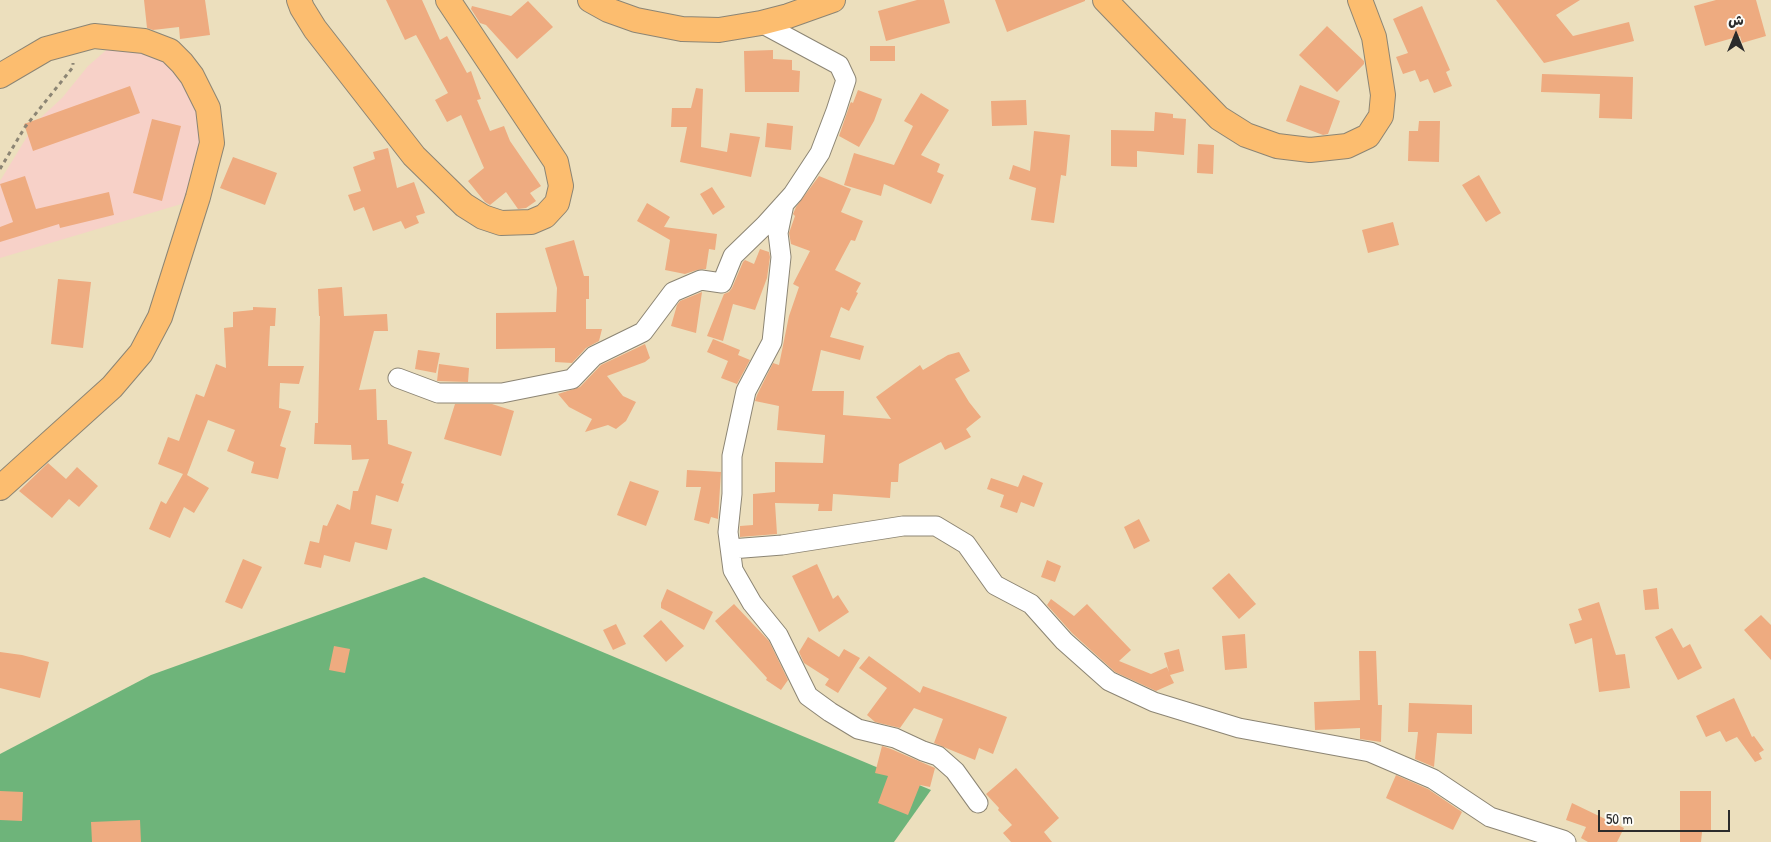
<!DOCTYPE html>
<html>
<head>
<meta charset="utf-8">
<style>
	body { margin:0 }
	#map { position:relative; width:1771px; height:842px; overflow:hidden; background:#ecdfbd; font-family:"Patrick Hand","Playpen Sans Arabic",sans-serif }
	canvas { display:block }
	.north { position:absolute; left:1711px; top:10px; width:50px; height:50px; -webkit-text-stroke:4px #fdfcf7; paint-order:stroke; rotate:0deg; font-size:14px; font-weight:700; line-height:20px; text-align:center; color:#2b2b2b }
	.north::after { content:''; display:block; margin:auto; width:18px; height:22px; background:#2b2b2b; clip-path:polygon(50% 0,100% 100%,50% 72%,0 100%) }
	.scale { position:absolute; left:1598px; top:810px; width:132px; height:22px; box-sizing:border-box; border:2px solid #2b2b2b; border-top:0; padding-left:6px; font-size:15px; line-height:18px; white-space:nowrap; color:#2b2b2b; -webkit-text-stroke:4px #fdfcf7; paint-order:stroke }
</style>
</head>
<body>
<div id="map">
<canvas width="1771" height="842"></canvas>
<div class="north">ش</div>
<div class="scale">50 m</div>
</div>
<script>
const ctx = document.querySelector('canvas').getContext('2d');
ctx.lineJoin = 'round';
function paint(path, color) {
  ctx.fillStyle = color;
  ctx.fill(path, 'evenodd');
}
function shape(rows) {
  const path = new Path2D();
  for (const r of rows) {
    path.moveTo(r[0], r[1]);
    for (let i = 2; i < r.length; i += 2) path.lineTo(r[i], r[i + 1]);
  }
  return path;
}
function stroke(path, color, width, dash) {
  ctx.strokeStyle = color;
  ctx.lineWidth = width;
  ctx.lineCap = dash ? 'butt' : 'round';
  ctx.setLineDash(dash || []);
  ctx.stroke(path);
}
paint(shape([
	[111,46,141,46,179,62,200,101,202,144,188,202,0,258,0,181,36,122,62,98,88,66]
]), '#f7d1c8');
paint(shape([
	[424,577,931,790,894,842,0,842,0,754,151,675]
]), '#6eb47a');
paint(shape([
	[144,0,205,0,210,35,180,39,179,27,153,30,147,28],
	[386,0,422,0,440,40,447,36,467,73,471,71,481,99,477,100,490,131,504,126,510,141,541,186,530,193,536,201,526,208,518,209,506,192,490,205,485,202,468,181,484,168,461,115,447,122,435,100,448,93,416,35,405,40],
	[917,0,944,0,950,23,886,41,878,11],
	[995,0,1085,0,1085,1,1007,32],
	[1496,0,1580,0,1556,15,1573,36,1629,22,1634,41,1544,63],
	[1716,0,1756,0,1766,36,1742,43,1740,36,1705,46,1694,6],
	[528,1,553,27,517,59,486,25,480,23,471,9,472,6,511,16],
	[1422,6,1450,70,1446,72,1452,86,1434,93,1428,79,1420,82,1415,70,1403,74,1396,57,1408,53,1393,19],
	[1327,26,1364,61,1364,64,1337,92,1299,55],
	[870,46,895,46,895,61,870,61],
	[773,50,773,59,792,60,792,70,800,71,799,92,745,92,744,51],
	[1542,74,1633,77,1632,119,1599,118,1600,94,1541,92],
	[1300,85,1340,101,1328,134,1323,135,1286,121],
	[130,86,140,113,33,151,24,124],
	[696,88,703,89,701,147,727,152,730,133,760,137,751,177,680,162,687,127,671,127,672,108,691,108],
	[858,90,882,99,874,121,859,147,839,136,850,104,851,102,853,103],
	[921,93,949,110,921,155,940,164,937,172,944,175,931,204,884,184,881,196,844,185,854,153,894,165,913,126,904,121],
	[1026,100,1027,125,992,126,991,101],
	[1155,112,1173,114,1173,118,1186,119,1184,155,1137,151,1137,167,1111,166,1111,130,1154,131],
	[152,119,181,126,162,201,133,193],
	[1419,121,1440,121,1439,162,1408,161,1409,131,1418,131],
	[767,123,793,126,791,150,765,147],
	[1034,131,1070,135,1066,176,1061,175,1054,223,1031,220,1036,188,1009,179,1013,165,1030,171],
	[1198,144,1214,145,1213,174,1197,173],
	[388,148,397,188,414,182,425,213,416,216,419,223,405,229,401,221,373,231,364,207,354,211,348,195,361,191,353,167,375,159,373,152],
	[233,157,277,173,265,205,220,188],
	[1479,175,1501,213,1486,222,1462,185],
	[25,176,36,209,109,192,114,215,60,228,59,224,0,242,0,227,13,222,0,184],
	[819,176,851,189,841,212,863,221,855,241,851,240,835,270,861,283,856,292,858,293,849,311,841,307,830,337,864,346,860,360,821,350,812,391,844,391,843,415,891,419,876,397,920,365,923,370,948,355,959,352,970,371,955,379,969,402,981,417,966,429,971,437,945,450,941,442,899,464,898,482,891,482,890,498,833,494,832,511,818,511,819,504,775,503,777,534,740,537,740,526,753,525,753,494,775,492,775,462,823,463,825,435,777,430,779,406,755,401,757,395,773,363,779,365,789,316,799,287,793,284,810,251,791,244,789,233,795,216,793,214,796,207],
	[712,187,725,207,713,215,700,194],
	[647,203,670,217,664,227,717,234,715,250,709,249,706,269,697,270,685,274,665,270,670,240,637,221],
	[1393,222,1399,245,1368,253,1362,230],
	[574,240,584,276,589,276,589,299,586,299,586,329,602,329,599,341,586,348,572,363,555,362,555,348,496,349,496,313,556,312,557,288,545,248],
	[760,249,769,252,770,257,767,278,755,310,733,304,723,341,707,336,724,294,729,292,732,288,743,262,745,260,754,264],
	[58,279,91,282,83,348,51,344],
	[342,287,344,316,387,314,388,331,374,331,359,390,376,389,377,420,387,420,388,444,412,452,401,483,404,484,398,502,376,495,371,524,392,529,387,550,355,542,350,562,324,555,321,568,304,564,310,541,319,543,323,525,327,526,337,504,350,510,353,491,358,491,369,459,352,460,351,445,314,444,315,423,318,423,320,316,319,316,318,289],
	[702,292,696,333,671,326,677,305,680,301],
	[253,307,276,308,275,326,270,326,268,366,304,366,299,384,280,383,279,408,291,411,280,446,286,448,278,479,251,473,254,462,227,451,235,430,208,420,187,475,209,488,194,513,184,507,170,538,149,529,161,501,166,504,183,474,158,464,168,437,179,441,196,394,204,397,216,364,226,368,224,328,233,327,233,312,253,310],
	[713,339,740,350,738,355,750,360,737,384,721,378,728,361,707,352],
	[645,344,650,358,645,362,607,376,623,396,636,402,626,421,616,429,608,425,585,432,592,419,569,407,558,394,580,387,601,365],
	[418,350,440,353,436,373,415,369],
	[439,364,469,368,468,382,437,381],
	[455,404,492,404,514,411,501,456,444,439],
	[48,463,66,479,77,467,98,486,79,507,69,499,52,518,19,491],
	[687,470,721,472,718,519,711,517,709,524,694,520,701,487,686,487],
	[1023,475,1043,483,1034,507,1021,502,1017,513,1000,507,1004,495,987,489,991,478,1018,487],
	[630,481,659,491,646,526,617,515],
	[1139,519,1150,541,1134,549,1124,527],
	[243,559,262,567,242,609,225,602],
	[1047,560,1061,566,1055,582,1041,577],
	[817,564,833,599,838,595,849,612,819,632,792,576],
	[1229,573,1256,604,1239,619,1212,588],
	[1657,588,1659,609,1645,610,1643,590],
	[667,589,713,612,704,630,661,608,661,603],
	[1051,599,1074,616,1087,604,1131,650,1119,661,1151,674,1167,667,1169,672,1164,653,1179,649,1184,671,1170,675,1174,683,1156,691,1115,672,1072,633,1047,605],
	[1599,602,1616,655,1625,654,1630,688,1599,692,1592,638,1575,644,1569,624,1582,620,1578,609],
	[734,604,769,641,788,680,781,690,766,680,767,678,715,621],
	[1761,615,1771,625,1771,660,1744,630],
	[661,620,684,646,666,662,643,636],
	[616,624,626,644,613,650,603,630],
	[1672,628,1683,648,1690,644,1702,668,1678,680,1655,637],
	[1245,634,1247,668,1225,670,1222,636],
	[808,637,839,657,844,649,860,658,838,693,825,685,829,679,804,663,799,652],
	[334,646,350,649,345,673,329,670],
	[1359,651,1376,651,1378,705,1382,705,1381,742,1360,739,1360,728,1315,730,1314,702,1360,700],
	[0,652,22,655,49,662,40,698,0,688],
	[869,656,920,693,923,686,1007,717,993,754,979,748,975,760,934,743,943,719,914,708,900,728,875,722,867,715,887,688,859,668],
	[1734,698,1752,737,1754,736,1764,750,1759,753,1762,759,1755,762,1737,737,1726,742,1720,731,1706,737,1696,716],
	[1409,703,1472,705,1472,734,1437,733,1434,767,1415,759,1418,732,1408,732],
	[882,746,891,749,935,768,930,787,920,785,908,815,878,803,888,776,875,773],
	[1016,768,1059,818,1044,832,1052,842,1011,842,1003,833,1012,825,998,810,999,808,986,794],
	[1396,775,1428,789,1462,812,1453,830,1386,798],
	[0,791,23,792,22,821,0,820],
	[1680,791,1711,791,1711,832,1702,832,1701,842,1680,842],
	[1572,803,1624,828,1617,842,1588,842,1581,838,1586,827,1566,820],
	[140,820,141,842,92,842,91,822]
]), '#eeab80');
const minor = shape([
	[784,204,778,233,781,257,772,342,746,391,732,456,732,494,728,532,733,570,752,603,778,635,808,696,830,712,858,729,895,738,923,751,938,756,955,771,978,803],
	[398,378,438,393,502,393,572,379,594,356,643,332,673,292,701,280,722,283,733,256,765,225,793,194,820,153,836,111,846,80,839,65,761,23],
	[731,549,782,545,903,526,936,526,966,544,995,585,1031,604,1064,641,1109,681,1154,702,1239,728,1370,752,1433,779,1490,817,1563,840,1566,842]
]);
const major = shape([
	[299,0,302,8,315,29,414,156,464,205,483,217,501,223,531,222,545,216,557,203,561,186,556,162,448,0],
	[590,0,608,10,636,20,682,29,719,30,761,23,788,16,833,0],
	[1105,0,1219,118,1246,135,1277,146,1310,150,1347,146,1368,136,1381,116,1383,95,1374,37,1360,0],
	[0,76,46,49,94,36,144,41,170,51,182,63,192,76,208,108,212,143,198,197,160,317,141,353,112,387,0,488]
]);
stroke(minor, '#8c8574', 21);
stroke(major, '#8c8574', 26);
stroke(shape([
	[0,169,25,127,73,67,73,63]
]), '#8c8574', 3, [4, 4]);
stroke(minor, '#fff', 19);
stroke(major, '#fcbd6f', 24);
</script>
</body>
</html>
